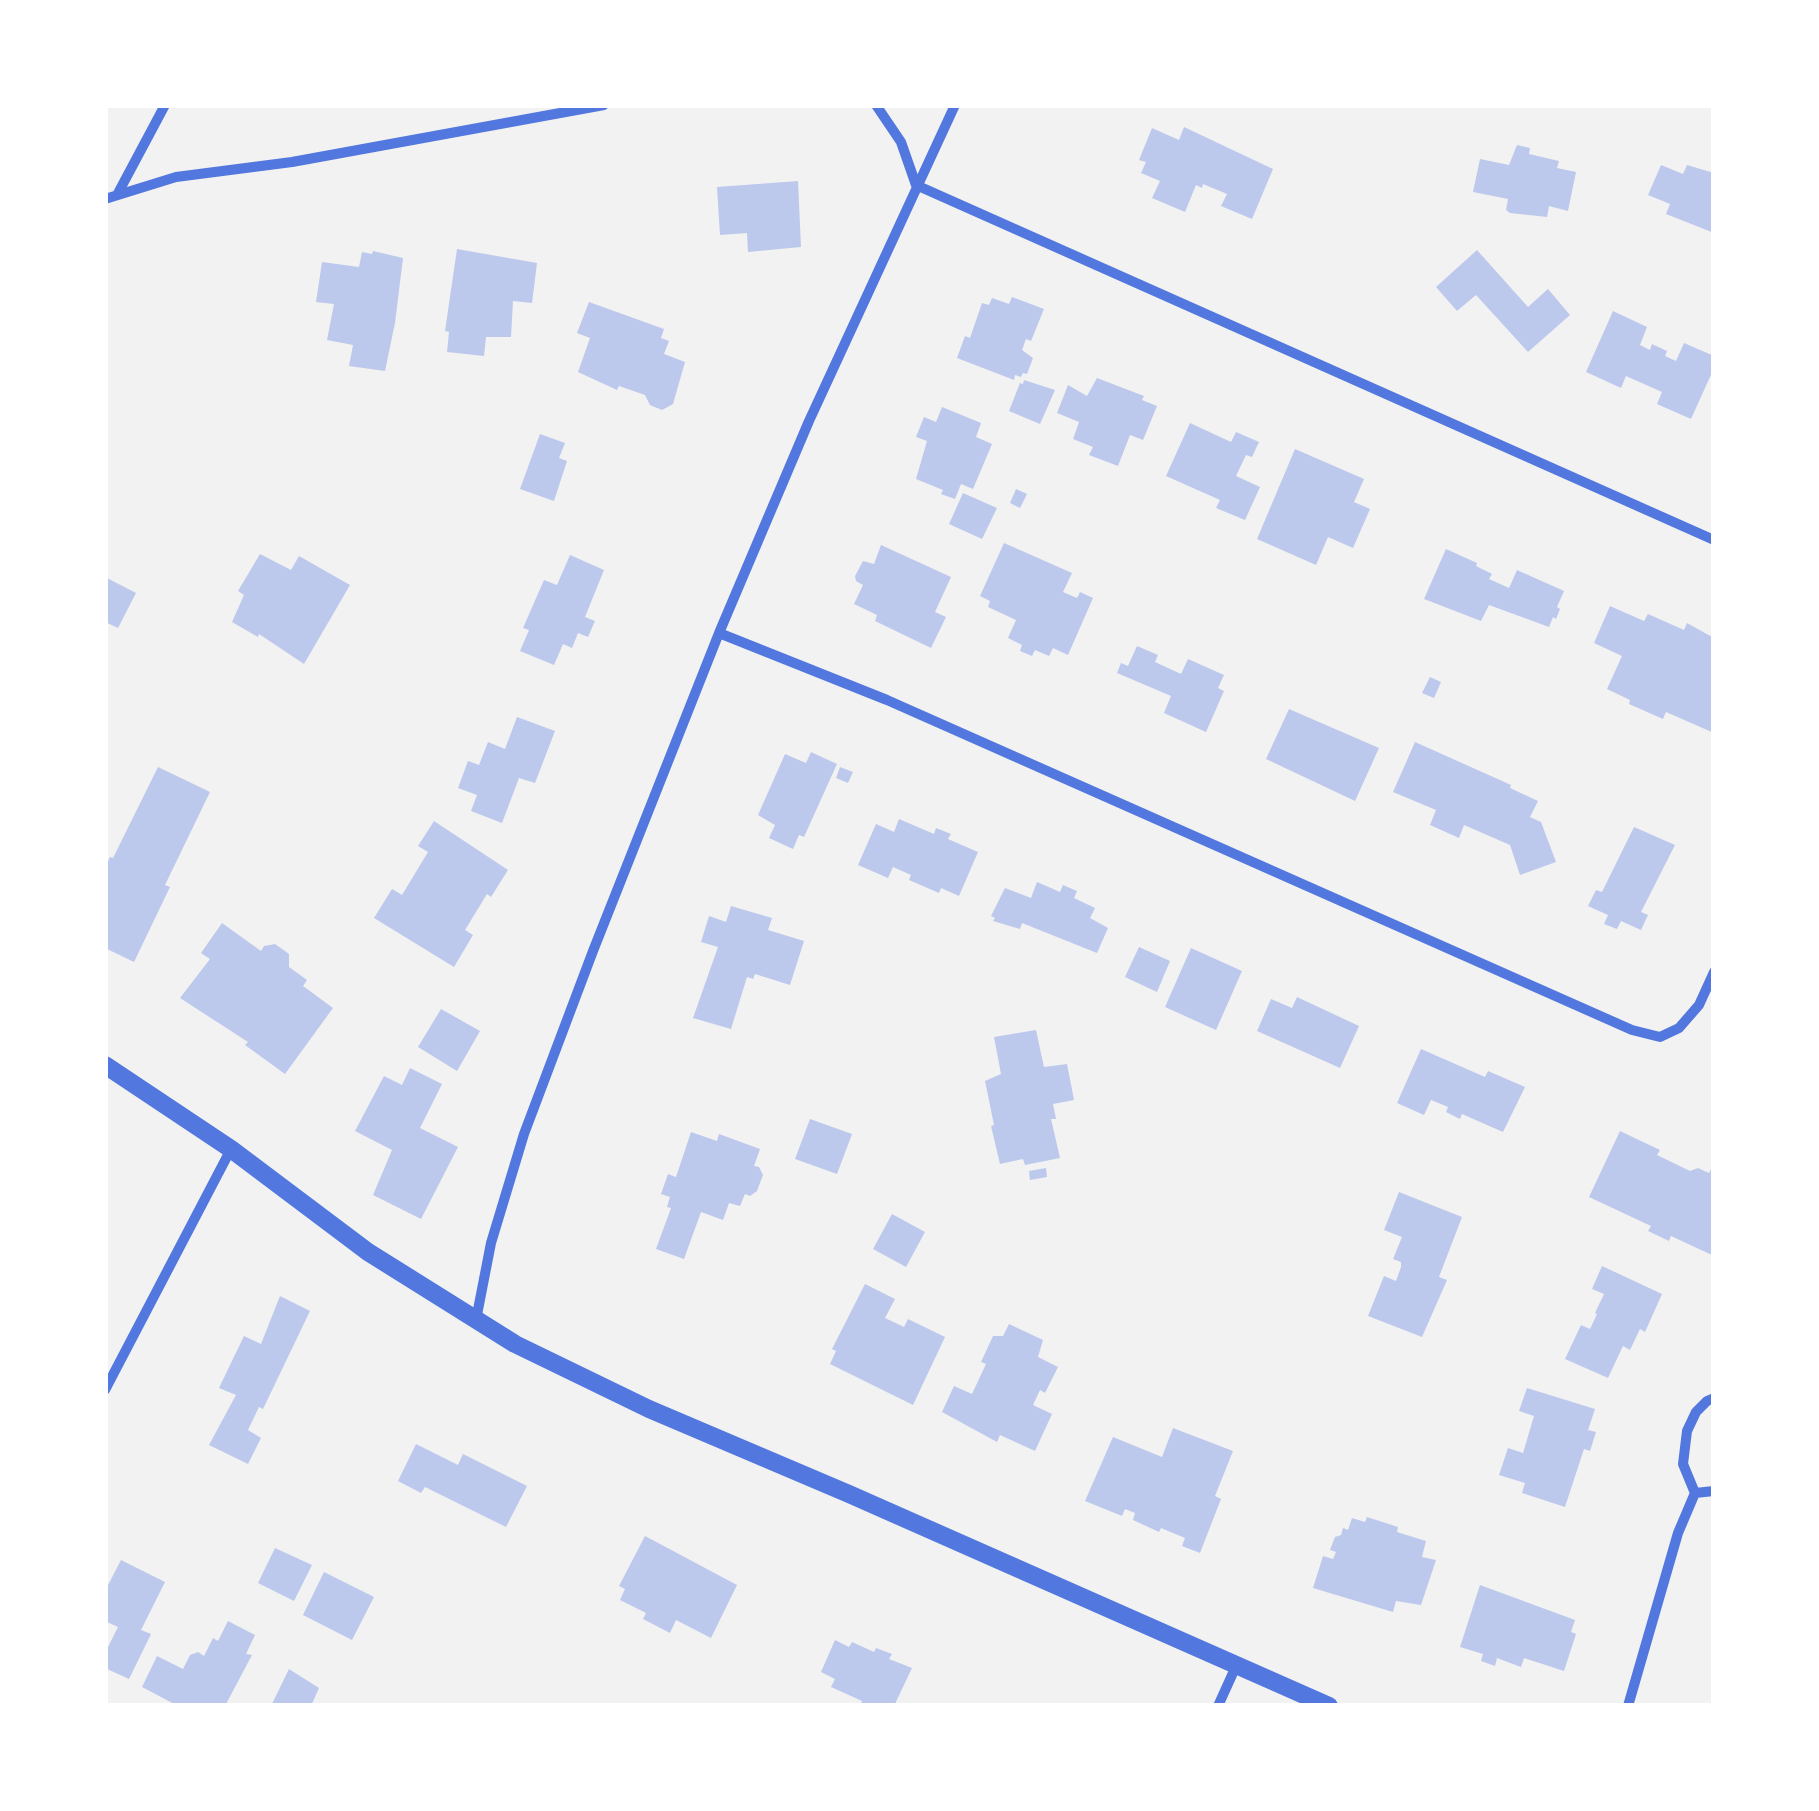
<!DOCTYPE html>
<html>
<head>
<meta charset="utf-8">
<style>
	body { margin:0 }
	#map { position:relative; width:1819px; height:1811px; overflow:hidden; background:#f2f2f2; font-family:"Work Sans",sans-serif }
	canvas { display:block }
	.frame { position:absolute; inset:0; border:108px solid #fff; pointer-events:none }
</style>
</head>
<body>
<div id="map">
<canvas width="1819" height="1811"></canvas>
<div class="frame"></div>
</div>
<script>
const ctx = document.querySelector('canvas').getContext('2d');
ctx.lineJoin = 'round';
function paint(path, color) {
  ctx.fillStyle = color;
  ctx.fill(path, 'evenodd');
}
function shape(rows) {
  const path = new Path2D();
  for (const r of rows) {
    path.moveTo(r[0], r[1]);
    for (let i = 2; i < r.length; i += 2) path.lineTo(r[i], r[i + 1]);
  }
  return path;
}
function stroke(path, color, width, dash) {
  ctx.strokeStyle = color;
  ctx.lineWidth = width;
  ctx.lineCap = dash ? 'butt' : 'round';
  ctx.setLineDash(dash || []);
  ctx.stroke(path);
}
paint(shape([
	[1184,127,1273,169,1252,219,1221,206,1227,194,1203,184,1202,188,1196,185,1185,212,1152,198,1160,181,1141,173,1146,162,1139,160,1152,128,1179,140],
	[1517,145,1530,148,1529,154,1559,161,1557,168,1576,172,1568,211,1549,206,1547,217,1510,213,1506,210,1508,199,1473,192,1480,159,1509,165],
	[1661,165,1683,174,1687,165,1714,173,1714,233,1666,214,1670,204,1648,195],
	[798,181,801,247,748,252,747,233,720,235,717,187],
	[457,249,537,263,532,303,513,301,511,337,486,337,484,356,447,352,449,332,445,331],
	[1477,250,1528,307,1548,289,1570,315,1528,352,1476,295,1457,311,1436,287],
	[373,251,403,258,395,323,385,371,349,366,353,345,327,340,334,304,316,302,322,262,359,267,362,252,372,254],
	[1012,297,1044,309,1031,341,1026,339,1022,350,1033,358,1027,374,1023,373,1021,377,1015,375,1014,380,957,358,965,336,970,338,982,303,989,305,992,298,1009,304],
	[589,302,664,329,661,338,669,341,664,354,685,362,673,404,662,410,650,405,645,395,619,386,617,390,578,372,590,338,577,333],
	[1613,311,1647,327,1640,345,1650,350,1652,344,1667,351,1665,356,1676,361,1684,343,1714,356,1714,368,1691,419,1657,404,1662,392,1626,376,1621,388,1586,372],
	[1097,378,1144,396,1142,400,1157,406,1143,440,1130,435,1118,466,1089,455,1093,447,1073,439,1079,422,1057,413,1068,385,1087,396],
	[1024,380,1055,390,1040,424,1009,411,1020,383,1023,384],
	[942,407,981,423,976,437,992,444,973,489,961,484,955,499,941,494,943,490,916,479,927,441,916,437,924,417,936,422],
	[1190,423,1231,442,1236,432,1259,442,1252,457,1246,455,1236,476,1260,487,1245,520,1216,508,1220,500,1166,476],
	[540,434,565,443,559,458,567,461,554,501,520,489],
	[1295,449,1364,479,1354,502,1370,509,1353,548,1328,537,1316,565,1257,539],
	[1016,489,1027,494,1020,508,1010,503],
	[963,493,997,508,982,539,949,524],
	[1004,543,1072,573,1063,592,1077,598,1080,592,1093,598,1068,655,1053,648,1049,656,1035,650,1032,656,1020,651,1022,645,1008,638,1016,620,988,607,990,601,980,596],
	[881,545,951,577,935,612,946,617,931,648,875,621,877,615,854,604,863,585,856,581,855,576,863,561,874,564],
	[1446,549,1477,563,1476,566,1492,574,1489,579,1509,588,1517,570,1564,591,1557,607,1560,609,1556,619,1553,617,1549,627,1489,605,1481,621,1424,599],
	[260,554,291,570,299,556,350,585,304,664,259,634,258,637,232,622,244,595,238,591],
	[570,555,604,570,585,617,595,621,588,637,578,633,572,648,563,644,554,665,520,651,529,630,523,628,544,580,557,585],
	[105,577,136,593,118,628,105,622],
	[1610,606,1644,621,1648,614,1684,630,1687,623,1714,638,1714,733,1666,712,1663,719,1629,704,1630,700,1607,689,1622,656,1594,643],
	[1137,646,1158,655,1155,662,1181,674,1188,659,1224,675,1218,688,1224,691,1206,732,1164,713,1171,696,1117,673,1121,663,1128,666],
	[1430,677,1441,682,1434,698,1422,693],
	[1289,709,1379,748,1355,801,1266,759],
	[517,717,555,731,535,783,519,778,502,823,471,811,477,795,458,788,468,761,479,765,488,742,505,749],
	[1415,742,1511,785,1510,788,1538,801,1530,817,1541,822,1556,862,1520,875,1510,845,1464,825,1459,838,1430,825,1436,810,1393,792],
	[811,752,837,764,804,837,799,835,793,849,769,838,775,825,758,815,785,754,806,763],
	[158,767,210,792,165,885,170,887,134,962,105,948,105,868,110,857,113,858],
	[840,767,853,772,848,783,836,778],
	[899,819,934,834,936,828,951,834,948,839,978,852,959,896,941,888,939,893,909,880,911,875,893,867,888,878,858,865,876,824,894,832],
	[434,821,508,870,491,897,487,894,465,930,473,935,454,967,374,918,392,889,402,895,428,852,418,846],
	[1634,827,1675,845,1641,912,1648,915,1641,930,1621,921,1617,929,1604,924,1608,915,1588,906,1596,890,1602,892],
	[1037,882,1060,892,1063,885,1077,891,1074,898,1095,908,1090,918,1108,928,1097,953,1022,923,1020,929,993,921,995,918,991,916,1005,888,1031,898],
	[731,906,772,918,768,930,804,941,790,985,755,974,753,979,747,977,731,1029,693,1018,718,947,701,942,709,916,726,922],
	[222,923,261,951,264,946,275,944,289,954,289,967,307,980,303,986,333,1008,285,1074,245,1045,248,1042,180,998,210,959,201,953],
	[1139,947,1170,961,1157,992,1125,977],
	[1191,948,1242,971,1216,1030,1165,1007],
	[1297,997,1359,1026,1340,1068,1257,1031,1271,999,1292,1008],
	[441,1009,480,1031,457,1071,418,1047],
	[1036,1030,1044,1067,1067,1064,1074,1100,1053,1104,1056,1119,1051,1119,1060,1158,1025,1165,1023,1159,1000,1164,991,1126,994,1125,985,1081,1001,1074,994,1037],
	[1421,1049,1485,1077,1488,1071,1525,1087,1503,1132,1462,1114,1460,1119,1446,1112,1448,1107,1431,1100,1424,1115,1397,1103],
	[410,1068,442,1084,420,1128,458,1147,421,1219,373,1195,392,1150,355,1131,384,1076,402,1085],
	[810,1119,852,1134,837,1174,795,1159],
	[1620,1131,1660,1150,1657,1155,1690,1171,1698,1168,1709,1173,1714,1163,1714,1256,1671,1236,1669,1241,1648,1231,1651,1226,1589,1197],
	[691,1132,717,1141,719,1134,760,1149,754,1166,759,1167,763,1175,757,1191,750,1196,745,1194,740,1206,729,1203,723,1220,701,1212,684,1259,656,1249,671,1208,667,1207,670,1197,661,1194,668,1174,676,1177],
	[1046,1168,1047,1177,1030,1180,1029,1171],
	[1399,1192,1462,1217,1439,1277,1447,1280,1422,1337,1368,1316,1384,1276,1396,1281,1401,1267,1401,1262,1393,1259,1402,1237,1384,1230],
	[892,1214,925,1232,906,1267,873,1249],
	[1602,1266,1662,1294,1645,1332,1640,1329,1630,1350,1623,1346,1608,1378,1565,1359,1581,1325,1590,1329,1597,1314,1595,1313,1604,1294,1592,1289],
	[865,1284,895,1299,885,1318,904,1327,908,1319,945,1337,913,1405,830,1364,836,1351,832,1349],
	[280,1296,310,1311,263,1409,259,1407,248,1430,261,1438,248,1464,209,1445,236,1395,219,1388,244,1336,261,1344],
	[1009,1324,1043,1340,1038,1357,1058,1367,1045,1393,1040,1390,1033,1405,1052,1414,1035,1451,1000,1435,997,1442,942,1412,954,1386,972,1394,986,1364,981,1362,993,1336,1003,1336],
	[1527,1388,1595,1409,1588,1430,1596,1432,1590,1451,1584,1449,1565,1507,1522,1493,1525,1483,1499,1475,1508,1448,1523,1453,1534,1416,1519,1411],
	[1173,1428,1233,1451,1215,1496,1221,1499,1200,1553,1182,1546,1185,1538,1161,1528,1159,1532,1133,1520,1135,1513,1125,1509,1122,1516,1085,1501,1113,1437,1162,1457],
	[416,1444,458,1465,463,1454,527,1486,506,1527,425,1487,421,1493,398,1481],
	[1367,1517,1398,1527,1397,1532,1426,1541,1422,1557,1436,1560,1421,1605,1396,1601,1393,1612,1313,1588,1323,1556,1333,1559,1336,1552,1330,1550,1335,1537,1341,1535,1343,1528,1348,1530,1352,1518,1365,1522],
	[645,1536,737,1585,711,1638,676,1620,670,1633,643,1619,646,1613,620,1600,625,1589,619,1586],
	[275,1548,312,1565,294,1601,258,1583],
	[121,1560,165,1582,141,1630,151,1634,129,1679,105,1668,105,1653,118,1627,105,1621,105,1591],
	[324,1572,374,1597,352,1640,303,1615],
	[1480,1585,1575,1620,1571,1632,1576,1634,1564,1671,1524,1658,1521,1667,1497,1658,1495,1666,1481,1661,1483,1654,1460,1647],
	[228,1621,255,1635,246,1654,252,1655,225,1706,178,1706,142,1687,157,1656,183,1669,190,1655,198,1652,204,1656,213,1638,218,1641],
	[835,1640,849,1647,852,1642,874,1652,876,1648,892,1654,889,1659,912,1668,894,1706,860,1706,862,1701,831,1687,835,1679,821,1672],
	[289,1669,319,1688,311,1706,271,1706]
]), '#bdc9ec');
stroke(shape([
	[876,105,901,142,916,185,1714,540],
	[117,195,165,105],
	[105,199,176,177,292,162,604,105],
	[719,633,887,700,1632,1030,1660,1037,1679,1028,1699,1005,1714,972],
	[476,1320,491,1243,524,1134,593,951,719,633,809,421,955,105],
	[105,1390,231,1149],
	[1695,1493,1714,1491],
	[1218,1706,1237,1664],
	[1628,1706,1678,1533,1695,1493,1683,1464,1687,1431,1696,1412,1707,1401,1714,1398]
]), '#5277de', 10);
stroke(shape([
	[105,1065,231,1149,368,1252,515,1344,649,1409,849,1494,1329,1706]
]), '#5277de', 18);
</script>
</body>
</html>
